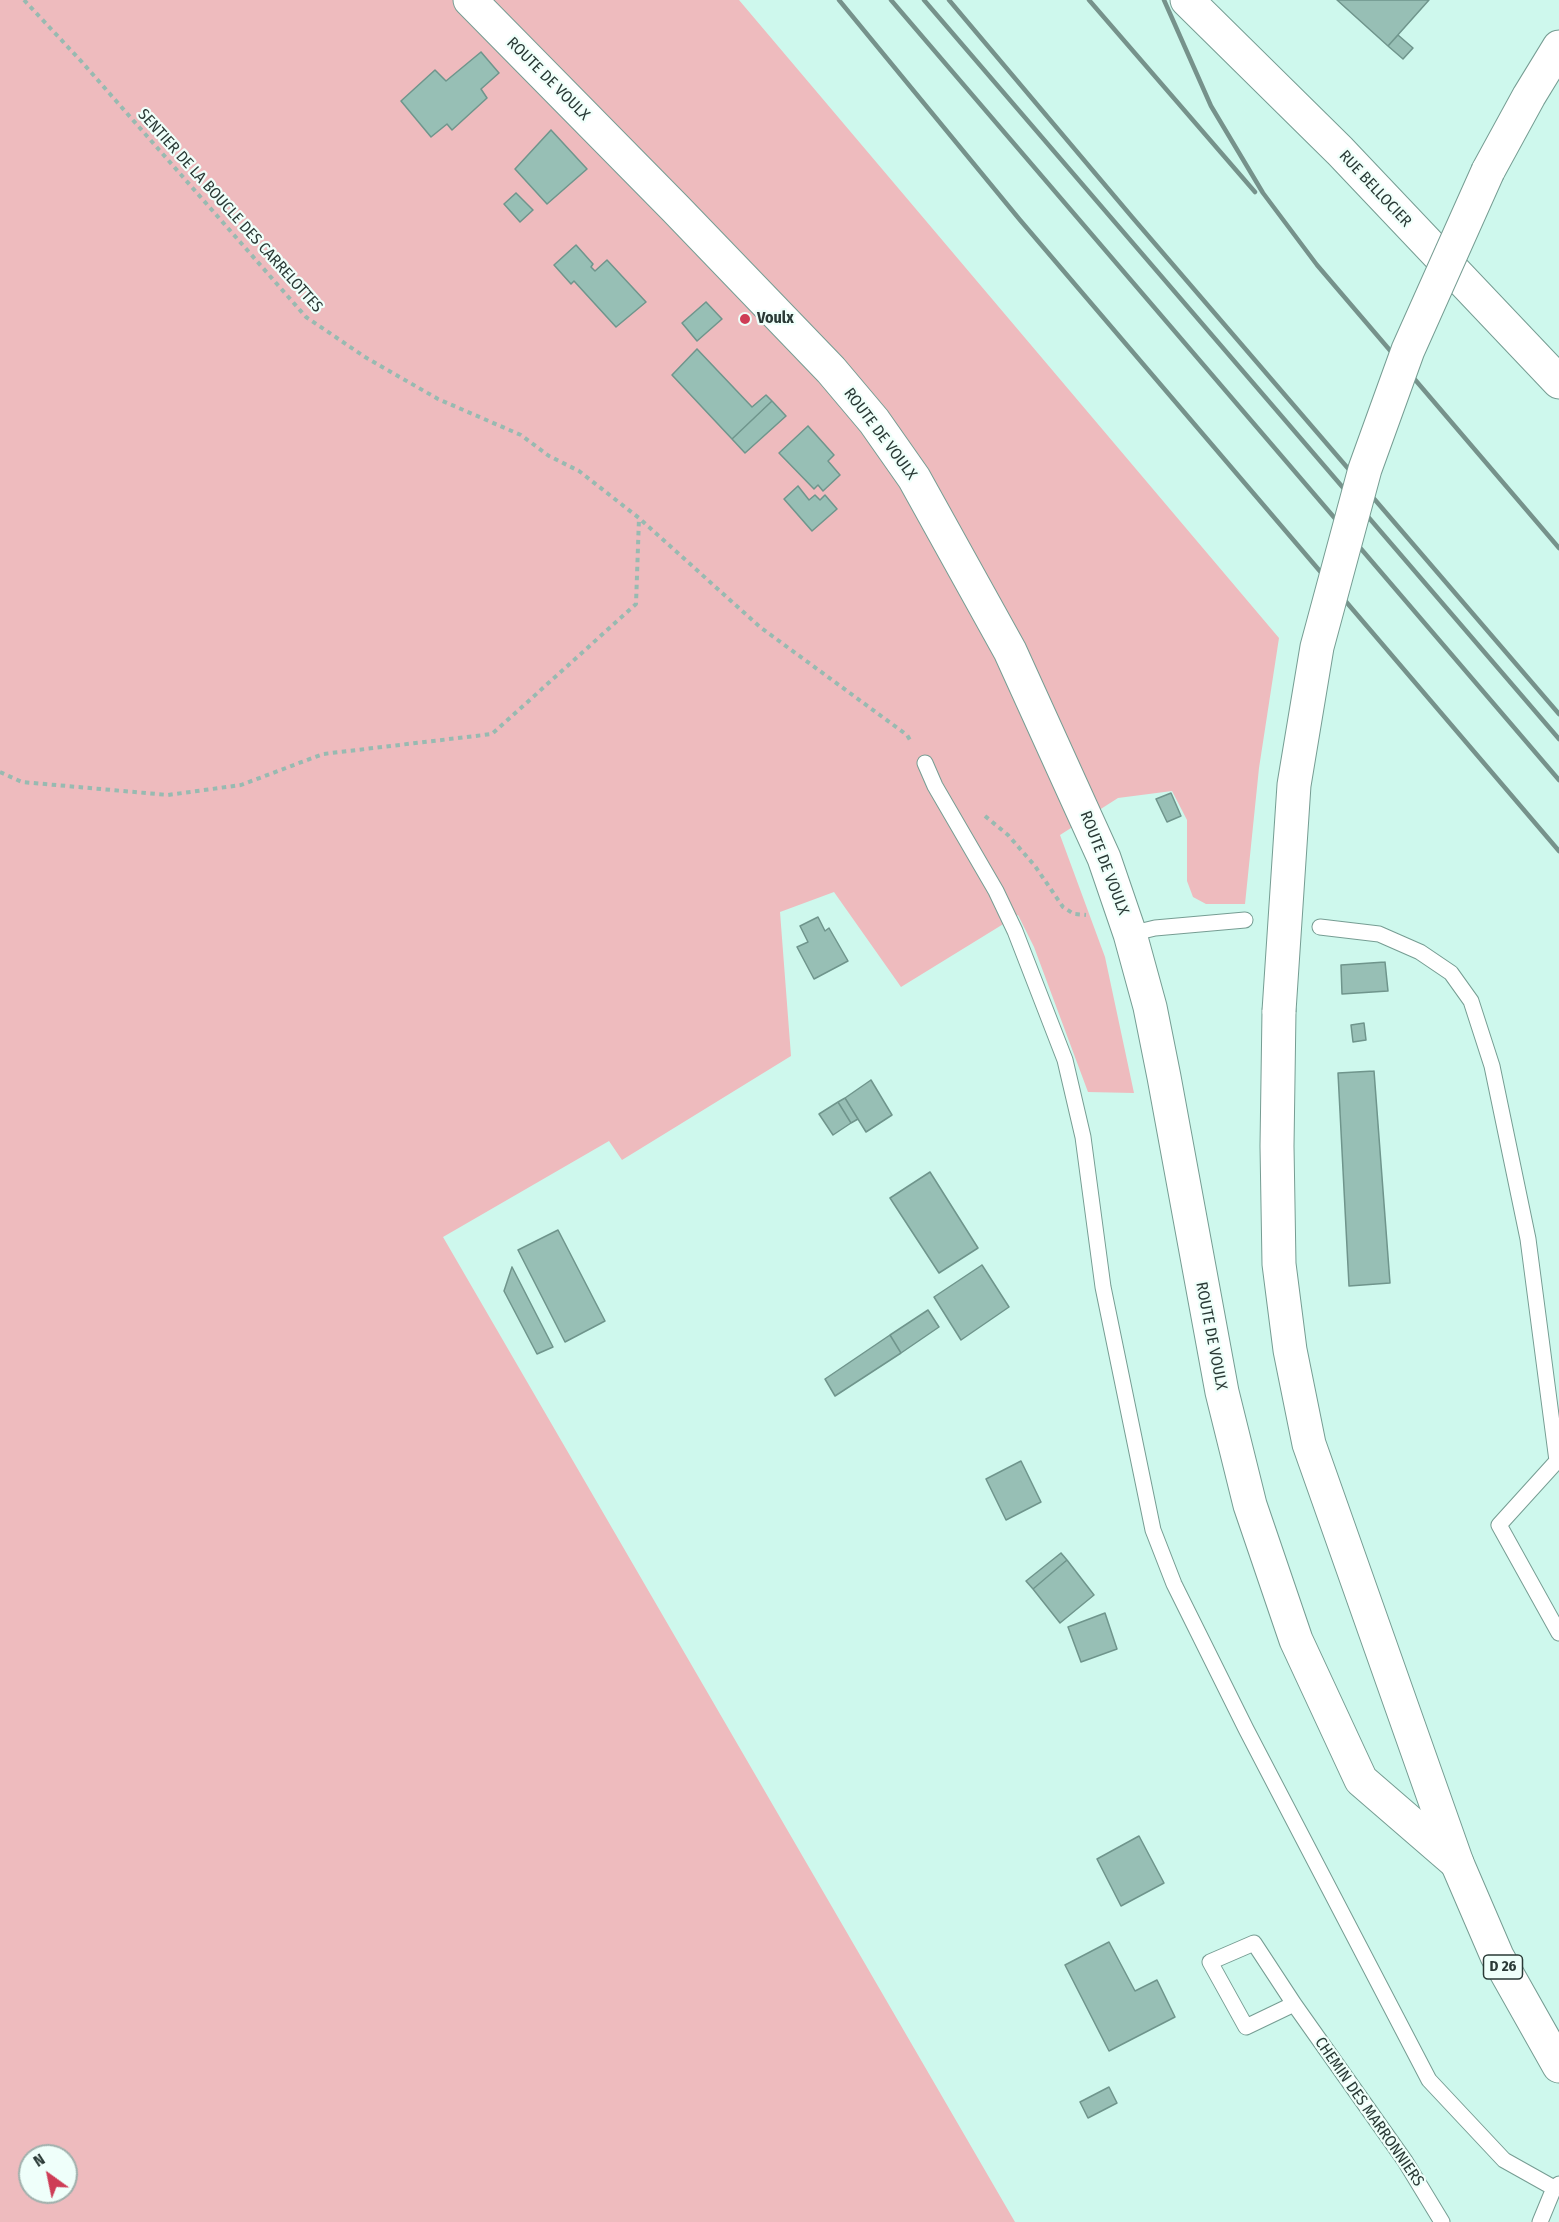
<!DOCTYPE html>
<html>
<head>
<meta charset="utf-8">
<style>
	body { margin:0 }
	#map { position:relative; width:1559px; height:2222px; overflow:hidden; background:#cef8ed; font-family:"Fira Sans Condensed",sans-serif }
	canvas { display:block }
	.north { position:absolute; left:18px; top:2144px; width:60px; height:60px; box-sizing:border-box; background:#effffa; border:2px solid #a0b0ac; border-radius:50%; rotate:327deg; font-size:16px; font-weight:700; line-height:24px; text-align:center; color:#2a3a36 }
	.north::after { content:''; display:block; margin:auto; width:21px; height:27px; background:#ce3d56; clip-path:polygon(50% 0,100% 100%,50% 72%,0 100%) }
</style>
</head>
<body>
<div id="map">
<canvas width="1559" height="2222"></canvas>
<div class="north">N</div>
</div>
<script>
const ctx = document.querySelector('canvas').getContext('2d');
ctx.lineJoin = 'round';
function paint(path, color) {
  ctx.fillStyle = color;
  ctx.fill(path, 'evenodd');
}
function shape(rows) {
  const path = new Path2D();
  for (const r of rows) {
    path.moveTo(r[0], r[1]);
    for (let i = 2; i < r.length; i += 2) path.lineTo(r[i], r[i + 1]);
  }
  return path;
}
function stroke(path, color, width, dash) {
  ctx.strokeStyle = color;
  ctx.lineWidth = width;
  ctx.lineCap = dash ? 'butt' : 'round';
  ctx.setLineDash(dash || []);
  ctx.stroke(path);
}
function write(font, color, halo, rows, align = 'center') {
  ctx.font = font + ' "Fira Sans Condensed",sans-serif';
  ctx.lineWidth = 4.5;
  ctx.setLineDash([]);
  ctx.textBaseline = 'middle';
  ctx.strokeStyle = halo;
  ctx.fillStyle = color;
  for (const [text, x, y, turn = 0] of rows) {
    ctx.save();
    ctx.translate(x, y);
    ctx.rotate((+turn || 0) * Math.PI / 180);
    ctx.textAlign = isNaN(turn) ? turn : align;
    if (halo) ctx.strokeText(text, 0, 0);
    ctx.fillText(text, 0, 0);
    ctx.restore();
  }
}
paint(shape([
	[0,0,739,0,1279,638,1259,768,1245,904,1206,904,1193,897,1187,881,1187,820,1172,791,1118,798,1060,835,1105,957,1134,1093,1088,1092,1034,947,1018,915,901,987,834,892,780,912,791,1056,622,1160,609,1141,443,1237,1015,2222,0,2222],
	[30,2156,66,2156,66,2192,30,2192]
]), '#eebbbe');
const building = shape([
	[1337,0,1429,0,1388,46,1337,0],
	[1398,35,1413,48,1403,59,1388,46,1398,35],
	[481,52,499,73,481,89,487,98,452,130,447,124,431,137,401,101,435,70,446,81,481,52],
	[551,130,587,169,547,204,515,169,551,130],
	[516,193,533,210,520,222,504,204,516,193],
	[576,245,593,264,591,267,595,271,607,260,646,302,616,327,574,281,571,284,554,265,576,245],
	[706,302,722,319,697,341,682,323,706,302],
	[697,349,752,407,766,395,772,401,732,439,672,375,697,349],
	[772,401,786,416,745,453,732,439,772,401],
	[808,426,834,455,828,461,840,475,823,491,818,485,814,489,779,453,808,426],
	[798,486,809,500,815,495,820,500,825,495,837,509,812,531,784,499,798,486],
	[1171,793,1181,816,1167,822,1156,799,1171,793],
	[818,917,825,931,829,928,848,961,814,979,797,947,808,942,800,926,818,917],
	[1385,962,1388,991,1342,994,1341,965,1385,962],
	[1364,1023,1366,1040,1353,1042,1351,1025,1364,1023],
	[1374,1071,1390,1283,1349,1286,1338,1073,1374,1071],
	[871,1080,892,1115,866,1132,845,1098,871,1080],
	[845,1098,858,1119,851,1123,838,1102,845,1098],
	[838,1102,851,1123,833,1135,819,1114,838,1102],
	[930,1172,978,1248,939,1273,890,1198,930,1172],
	[558,1230,605,1321,565,1342,518,1250,558,1230],
	[982,1265,1009,1307,961,1340,934,1297,982,1265],
	[512,1267,553,1347,537,1354,504,1291,512,1267],
	[928,1310,939,1327,901,1353,890,1335,928,1310],
	[890,1335,901,1353,835,1396,825,1379,890,1335],
	[1021,1461,1041,1502,1006,1520,986,1479,1021,1461],
	[1061,1553,1067,1560,1033,1589,1026,1581,1061,1553],
	[1067,1560,1094,1595,1060,1623,1033,1589,1067,1560],
	[1105,1613,1117,1649,1081,1662,1068,1627,1105,1613],
	[1139,1836,1164,1883,1121,1906,1097,1859,1139,1836],
	[1109,1942,1135,1991,1157,1980,1175,2017,1109,2051,1065,1965,1109,1942],
	[1109,2087,1117,2103,1088,2118,1080,2102,1109,2087]
]);
paint(building, '#97bfb5');
stroke(building, '#6f958c', 1.5);
const service = shape([
	[925,763,935,786,996,891,1015,931,1065,1060,1083,1137,1103,1287,1153,1530,1174,1584,1246,1729,1429,2080,1504,2160,1554,2188],
	[1320,927,1379,934,1420,952,1451,973,1471,1001,1492,1066,1528,1239,1557,1461,1499,1525,1559,1633],
	[1130,934,1155,928,1245,920],
	[1294,2004,1246,2027,1210,1962,1254,1943,1294,2004,1405,2161,1442,2222],
	[1540,2222,1554,2188,1559,2184]
]);
const tertiary = shape([
	[1187,0,1340,151,1559,382]
]);
const secondary = shape([
	[470,0,675,208,831,370,874,421,914,478,1010,651,1104,858,1130,934,1150,1007,1164,1077,1222,1392,1250,1505,1296,1640,1361,1780,1457,1863]
]);
const primary = shape([
	[1488,171,1529,96,1559,47],
	[1279,1011,1277,1146,1279,1264,1290,1350,1309,1444,1457,1863,1497,1956,1559,2066]
]);
stroke(service, '#769d93', 17);
stroke(tertiary, '#769d93', 35);
stroke(secondary, '#769d93', 35);
stroke(primary, '#769d93', 35);
stroke(shape([
	[24,0,81,61,306,317,365,357,438,399,521,435,549,456,579,471,639,518,760,627,907,735,910,740],
	[0,772,22,782,168,795,241,785,323,754,492,734,636,604,639,518],
	[985,816,1008,835,1035,866,1063,907,1074,914,1086,915]
]), '#98bab1', 4, [4.5, 4.5]);
stroke(service, '#fff', 15);
stroke(tertiary, '#fff', 33);
stroke(secondary, '#fff', 33);
stroke(primary, '#fff', 33);
stroke(shape([
	[839,0,1020,220,1559,851],
	[891,0,1559,780],
	[924,0,1559,739],
	[949,0,1132,217,1559,714],
	[1089,0,1255,192],
	[1164,0,1211,106,1263,193,1317,265,1559,548]
]), '#76928b', 4.5);
const primaryBridge = shape([
	[1279,1011,1294,785,1317,647,1365,469,1408,350,1488,171]
]);
stroke(primaryBridge, '#769d93', 35, []);
stroke(primaryBridge, '#fff', 33);
for (const [x, y, r, color] of [
	[745,319,6,"#ce3d56"]
]) {
  const dot = new Path2D();
  dot.arc(x, y, r, 0, 2 * Math.PI);
  ctx.fillStyle = color;
  ctx.fill(dot);
  stroke(dot, '#effffa', 2);
}
for (const [x, y, w] of [
	[1503,1967,39]
]) {
  const box = new Path2D();
  box.roundRect(x - w / 2, y - 12, w, 24, 4.5);
  ctx.fillStyle = '#effffa';
  ctx.fill(box);
  stroke(box, '#2a3a36', 1.5);
}
write('bold 15px', '#2a3a36', null, [
	["D 26",1503,1967]
]);
write('16px', '#2a3a36', '#effffa', [
	["ROUTE DE VOULX",548,79,45],
	["RUE BELLOCIER",1375,189,47],
	["SENTIER DE LA BOUCLE DES CARRELOTTES",230,211,48],
	["ROUTE DE VOULX",880,434,53],
	["ROUTE DE VOULX",1104,863,69],
	["ROUTE DE VOULX",1211,1336,79],
	["CHEMIN DES MARRONNIERS",1369,2112,55]
]);
write('bold 16px', '#2a3a36', '#effffa', [
	["Voulx",757,319]
], 'left');
</script>
</body>
</html>
